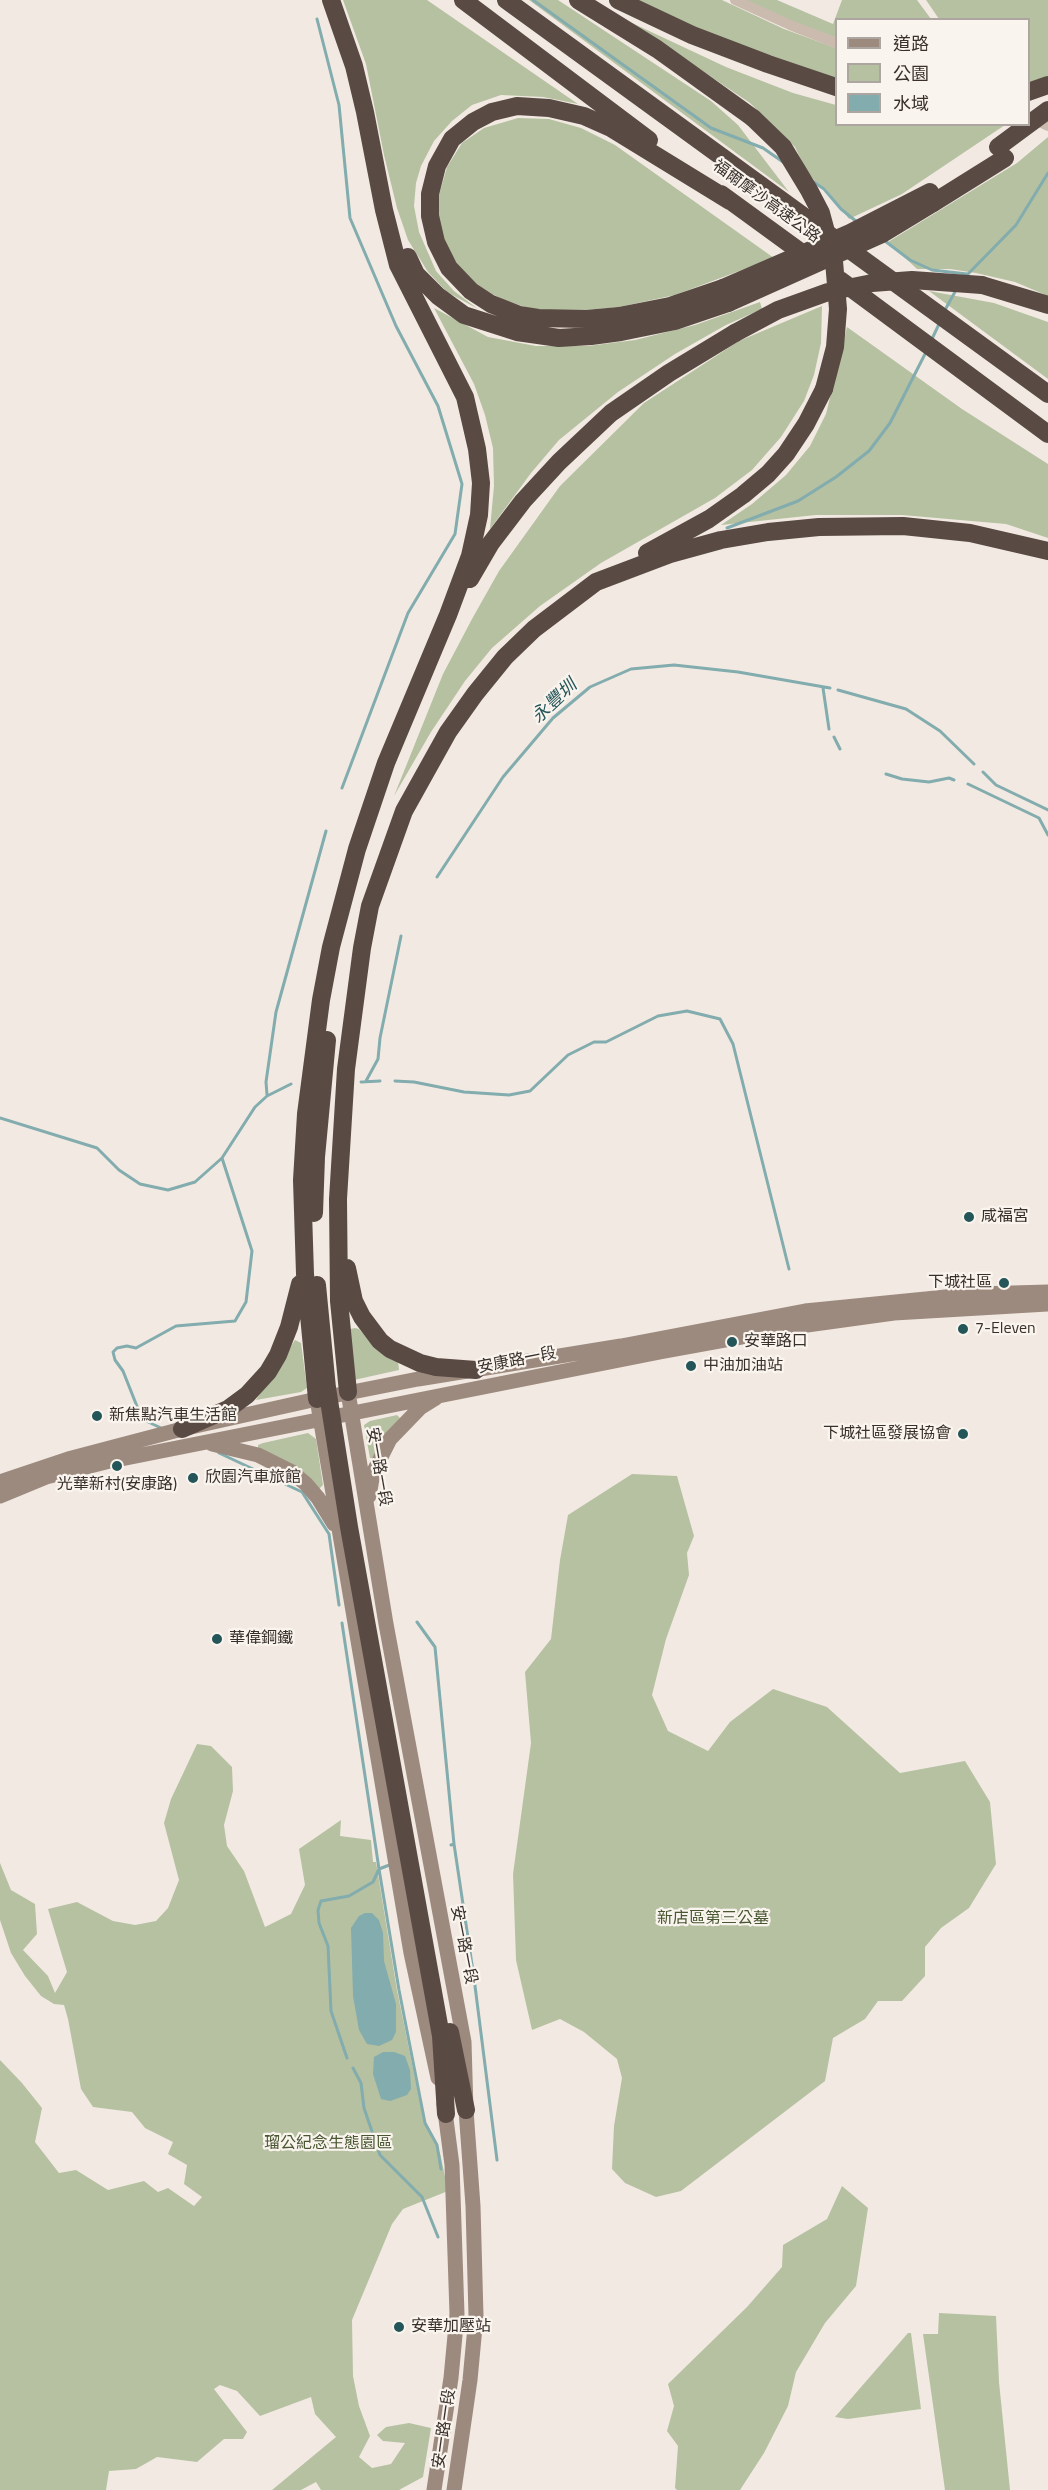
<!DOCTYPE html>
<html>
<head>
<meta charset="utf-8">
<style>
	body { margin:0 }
	#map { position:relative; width:1048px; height:2490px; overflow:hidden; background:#f2eae2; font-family:"Titillium Web","Noto Sans TC",sans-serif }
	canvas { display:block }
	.legend { position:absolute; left:835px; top:18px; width:195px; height:108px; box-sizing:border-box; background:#faf4ee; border:2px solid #ada6a0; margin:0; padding:8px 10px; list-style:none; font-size:18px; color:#39302c }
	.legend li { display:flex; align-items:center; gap:12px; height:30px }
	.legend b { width:30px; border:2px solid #ada6a0 }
</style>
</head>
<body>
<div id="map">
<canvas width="1048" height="2490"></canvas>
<ul class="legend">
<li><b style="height:8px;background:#9d8a7f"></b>道路</li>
<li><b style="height:16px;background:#b6c1a2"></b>公園</li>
<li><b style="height:16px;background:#82acad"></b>水域</li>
</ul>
</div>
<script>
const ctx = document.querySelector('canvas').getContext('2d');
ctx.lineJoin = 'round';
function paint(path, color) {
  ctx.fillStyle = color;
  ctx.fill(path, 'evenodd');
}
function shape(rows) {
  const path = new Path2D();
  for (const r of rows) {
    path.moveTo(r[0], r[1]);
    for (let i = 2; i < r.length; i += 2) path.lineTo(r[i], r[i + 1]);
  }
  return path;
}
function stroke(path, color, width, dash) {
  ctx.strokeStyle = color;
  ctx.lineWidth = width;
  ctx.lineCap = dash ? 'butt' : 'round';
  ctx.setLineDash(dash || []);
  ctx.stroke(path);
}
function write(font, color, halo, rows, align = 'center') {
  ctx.font = font + ' "Titillium Web","Noto Sans TC",sans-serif';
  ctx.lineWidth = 4.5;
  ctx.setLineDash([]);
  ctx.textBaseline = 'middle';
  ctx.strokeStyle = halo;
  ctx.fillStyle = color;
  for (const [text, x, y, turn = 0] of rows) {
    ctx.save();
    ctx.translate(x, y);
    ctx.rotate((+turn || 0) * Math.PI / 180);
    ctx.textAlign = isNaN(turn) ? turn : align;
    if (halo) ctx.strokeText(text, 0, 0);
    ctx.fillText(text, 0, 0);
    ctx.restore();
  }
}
paint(shape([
	[343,0,427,0,578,104,543,97,501,95,472,105,452,121,434,141,421,166,416,183,414,206,419,232,436,271,454,291,478,309,447,292,428,272,408,240,397,208,384,155,366,64],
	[529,0,558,0,711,101,738,125,789,192],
	[629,0,722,0,784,29,836,48,836,82,697,33],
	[744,0,777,0,833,24,842,0,917,0,931,19,836,20,836,38,784,18],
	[926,0,1048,0,1048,78,1029,86,1028,20,939,19],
	[630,22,726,67,793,93,836,105,836,124,1005,125,902,194,849,219,826,189,814,180,804,166,795,147,750,103],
	[518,118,549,119,581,128,615,145,774,258,675,295,619,307,573,311,535,310,503,300,473,283,457,264,445,243,438,221,439,195,447,167,462,143,484,128],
	[1048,137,1048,296,1015,282,976,273,950,269,917,269,888,242,1017,163],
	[929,291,994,303,1048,322,1048,379],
	[760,302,762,309,726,325,675,354,618,392,559,440,531,473,490,529,494,486,493,448,485,415,474,384,434,308,488,337,536,346,588,346,635,340,695,325],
	[822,306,821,343,814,375,804,401,781,437,752,470,715,498,601,563,540,606,492,648,465,681,431,732,394,796,443,674,472,619,499,571,560,486,644,403,739,341],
	[847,327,962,409,1048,464,1048,538,1006,524,902,515,816,515,721,525,752,504,786,475,810,446,826,414],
	[355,1328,359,1329,373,1345,398,1361,399,1370,354,1380,350,1329],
	[295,1340,301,1343,307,1388,301,1392,256,1400],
	[397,1415,400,1418,372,1458,370,1458,364,1425,370,1421],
	[308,1433,316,1439,323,1485,319,1489,258,1448,258,1445,263,1443],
	[632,1474,677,1476,694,1536,687,1553,689,1575,666,1639,652,1695,668,1731,708,1751,730,1722,773,1689,827,1707,900,1773,965,1761,990,1802,996,1864,969,1908,941,1928,925,1947,925,1976,902,2001,878,2001,865,2019,833,2038,825,2081,681,2191,656,2197,625,2183,612,2169,614,2126,622,2078,617,2059,584,2032,560,2019,532,2030,516,1960,513,1874,531,1743,525,1672,551,1639,560,1560,568,1515],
	[197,1744,211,1746,232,1767,233,1791,224,1825,227,1846,244,1871,265,1927,291,1914,305,1885,299,1849,341,1820,340,1836,371,1840,373,1862,376,1862,397,1990,424,2123,440,2153,448,2191,403,2209,392,2224,352,2320,353,2376,359,2406,370,2436,359,2457,372,2468,391,2464,405,2443,383,2441,377,2435,386,2427,409,2423,431,2428,423,2477,399,2490,321,2490,316,2482,301,2490,272,2490,336,2437,315,2414,311,2397,260,2416,237,2391,220,2385,214,2389,247,2432,243,2439,224,2439,197,2462,157,2457,136,2469,109,2471,106,2490,0,2490,0,2060,22,2083,42,2108,35,2142,59,2173,76,2170,108,2190,144,2181,158,2192,168,2188,194,2206,202,2197,184,2184,187,2165,168,2154,173,2142,145,2128,132,2112,93,2107,81,2089,68,2019,64,2005,54,2004,41,1996,25,1976,11,1953,0,1920,0,1863,11,1890,35,1904,37,1934,23,1950,48,1976,55,1993,67,1972,48,1909,77,1902,113,1921,135,1925,156,1921,168,1908,179,1880,164,1823,171,1799],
	[842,2186,868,2208,856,2286,825,2323,796,2372,788,2406,764,2453,740,2490,677,2490,675,2488,678,2446,667,2431,674,2406,668,2384,747,2307,782,2267,783,2245,827,2219],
	[939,2313,996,2316,999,2382,1010,2490,945,2490,923,2334,938,2334],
	[908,2333,911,2333,921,2409,848,2419,835,2417]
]), '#b6c1a2');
paint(shape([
	[365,1913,372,1913,379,1920,383,1933,384,1961,396,2004,396,2032,392,2040,379,2046,367,2044,359,2030,353,1996,351,1928,359,1916],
	[383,2052,394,2052,405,2056,410,2070,411,2089,407,2095,390,2101,381,2099,373,2074,374,2057]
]), '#82acad');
stroke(shape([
	[533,0,711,128,763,148,783,162],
	[317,19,339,105,350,218,396,326,438,406,462,484,455,534,408,613,342,788],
	[814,182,824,189,841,209,857,222],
	[885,241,910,260,932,270,967,274],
	[967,275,1016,225,1048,173],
	[945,310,956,290],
	[931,341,940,322],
	[727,528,798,501,836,477,869,451,890,423,926,352],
	[823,688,829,729],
	[838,690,906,709,940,731,974,764],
	[834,737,840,749],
	[983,772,996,785,1048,810],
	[886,774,902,779,929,782,949,778,954,780],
	[968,784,1039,818,1048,835],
	[437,877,503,777,553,718,590,687,631,669,674,665,738,672,830,688],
	[366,1081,378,1059,380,1038,401,936],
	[395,1081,414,1082,464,1092,509,1095,530,1091,568,1055,594,1042,606,1042,658,1016,687,1011,720,1019,733,1044,789,1269],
	[361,1082,380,1081],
	[267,1095,266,1082,276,1012,326,831],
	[0,1118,97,1148,119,1170,140,1184,168,1190,195,1182,222,1158,255,1107,267,1096,291,1084],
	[161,1428,142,1419,123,1371,115,1360,113,1352,117,1348,127,1346,136,1348,176,1326,235,1321,246,1302,252,1251,222,1158],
	[219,1453,302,1492,329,1534,339,1605],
	[417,1622,435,1647,454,1844,451,1845],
	[342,1623,379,1869,373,1882,349,1896,321,1901,318,1910,319,1923,328,1946,331,2011,347,2058],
	[454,1844,474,1978,497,2160],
	[392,1864,379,1869,399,1990,425,2123,437,2145,441,2169],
	[353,2068,361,2083,364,2108,380,2155,422,2197,438,2237]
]), '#82acad', 3);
stroke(shape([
	[735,0,790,25,836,43],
	[1031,118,1048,126]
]), '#cabbae', 10);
stroke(shape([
	[348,1392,386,1624,464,2042,466,2110,473,2206,476,2316,470,2380,454,2490],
	[317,1399,411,1953,438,2078],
	[212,1444,258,1455,292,1472,306,1484,318,1498,334,1524],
	[0,1482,68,1459,182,1429,317,1399,418,1379,621,1346,805,1311,976,1294,1048,1292],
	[0,1496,46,1477,106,1462,660,1352,807,1325,894,1313,1048,1304],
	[369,1496,373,1473,390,1439,420,1408,436,1398],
	[434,2490,451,2378,457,2314,452,2165,444,2104]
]), '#9d8a7f', 15);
stroke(shape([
	[463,0,649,140],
	[506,0,1048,394],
	[578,0,657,49,753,118],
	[618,0,692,35,768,64,836,87],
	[1028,92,1048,85],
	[721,194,813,261],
	[933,203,1005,158],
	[408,257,416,274,438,296,464,315,517,332,559,338,591,336,621,332,675,321,728,303],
	[840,280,1048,434],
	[982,285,1048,305],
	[723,288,670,306,619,316,586,319,538,318,519,315,491,304,471,291,449,268,436,242,430,216,430,194,437,166,452,139,473,122,492,112,517,106,549,108,584,116,611,128,730,201],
	[647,553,709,519,743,495,768,474,786,454,806,424,824,389],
	[470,579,491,543,523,501,559,462,611,413,669,373,735,333],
	[314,1213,316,1157,327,1040],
	[347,1268,354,1301,362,1317,380,1341,390,1349,420,1363,436,1367,476,1370],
	[348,1392,339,1301,338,1199,346,1069,362,948,370,906,404,811,448,732,475,694,505,657,534,629,596,582,670,554,721,540,768,532,819,527,903,526,970,533,1048,551],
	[317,1399,305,1274,302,1180,306,1114,321,1000,331,947,357,849,386,763,448,615,470,556,479,515,481,483,477,449,465,397,398,265,384,210,365,112,354,66,331,0],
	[182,1429,228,1409,247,1395,268,1372,278,1355,289,1327,300,1284]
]), '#594a44', 18);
stroke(shape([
	[753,118,783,147,809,190,821,213,834,261,838,309,835,347,824,389],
	[998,147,1048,110],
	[723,288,850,233,930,192],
	[728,303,882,234,933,203],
	[735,333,778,310,828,292,872,283,912,280,982,285],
	[317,1285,327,1388,349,1527,441,2036,446,2114],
	[450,2032,466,2110]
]), '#594a44', 18);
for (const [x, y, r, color] of [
	[969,1217,6,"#245558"],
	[1004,1283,6,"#245558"],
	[963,1329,6,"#245558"],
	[732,1342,6,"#245558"],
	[691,1366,6,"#245558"],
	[97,1416,6,"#245558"],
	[963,1434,6,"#245558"],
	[117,1466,6,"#245558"],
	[193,1478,6,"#245558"],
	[217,1639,6,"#245558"],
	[399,2327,6,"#245558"]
]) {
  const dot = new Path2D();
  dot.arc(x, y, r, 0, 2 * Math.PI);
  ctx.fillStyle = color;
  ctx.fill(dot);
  stroke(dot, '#faf4ee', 2);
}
write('16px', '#39302c', '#faf4ee', [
	["福爾摩沙高速公路",766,202,36],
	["安康路一段",517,1361,-11],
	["安一路一段",378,1467,80],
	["安一路一段",463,1945,79],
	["安一路一段",445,2429,-82]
]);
write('16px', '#39302c', '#faf4ee', [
	["咸福宮",981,1217],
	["下城社區",992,1283,"right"],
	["7-Eleven",975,1329],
	["安華路口",744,1342],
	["中油加油站",703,1366],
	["新焦點汽車生活館",109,1416],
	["下城社區發展協會",951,1434,"right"],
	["欣園汽車旅館",205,1478],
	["光華新村(安康路)",117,1485,"center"],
	["華偉鋼鐵",229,1639],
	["安華加壓站",411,2327]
], 'left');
write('16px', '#485631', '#faf4ee', [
	["新店區第三公墓",713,1919],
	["瑠公紀念生態園區",328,2144]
]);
write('italic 18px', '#245558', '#faf4ee', [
	["永豐圳",555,702,-43]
]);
</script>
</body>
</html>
